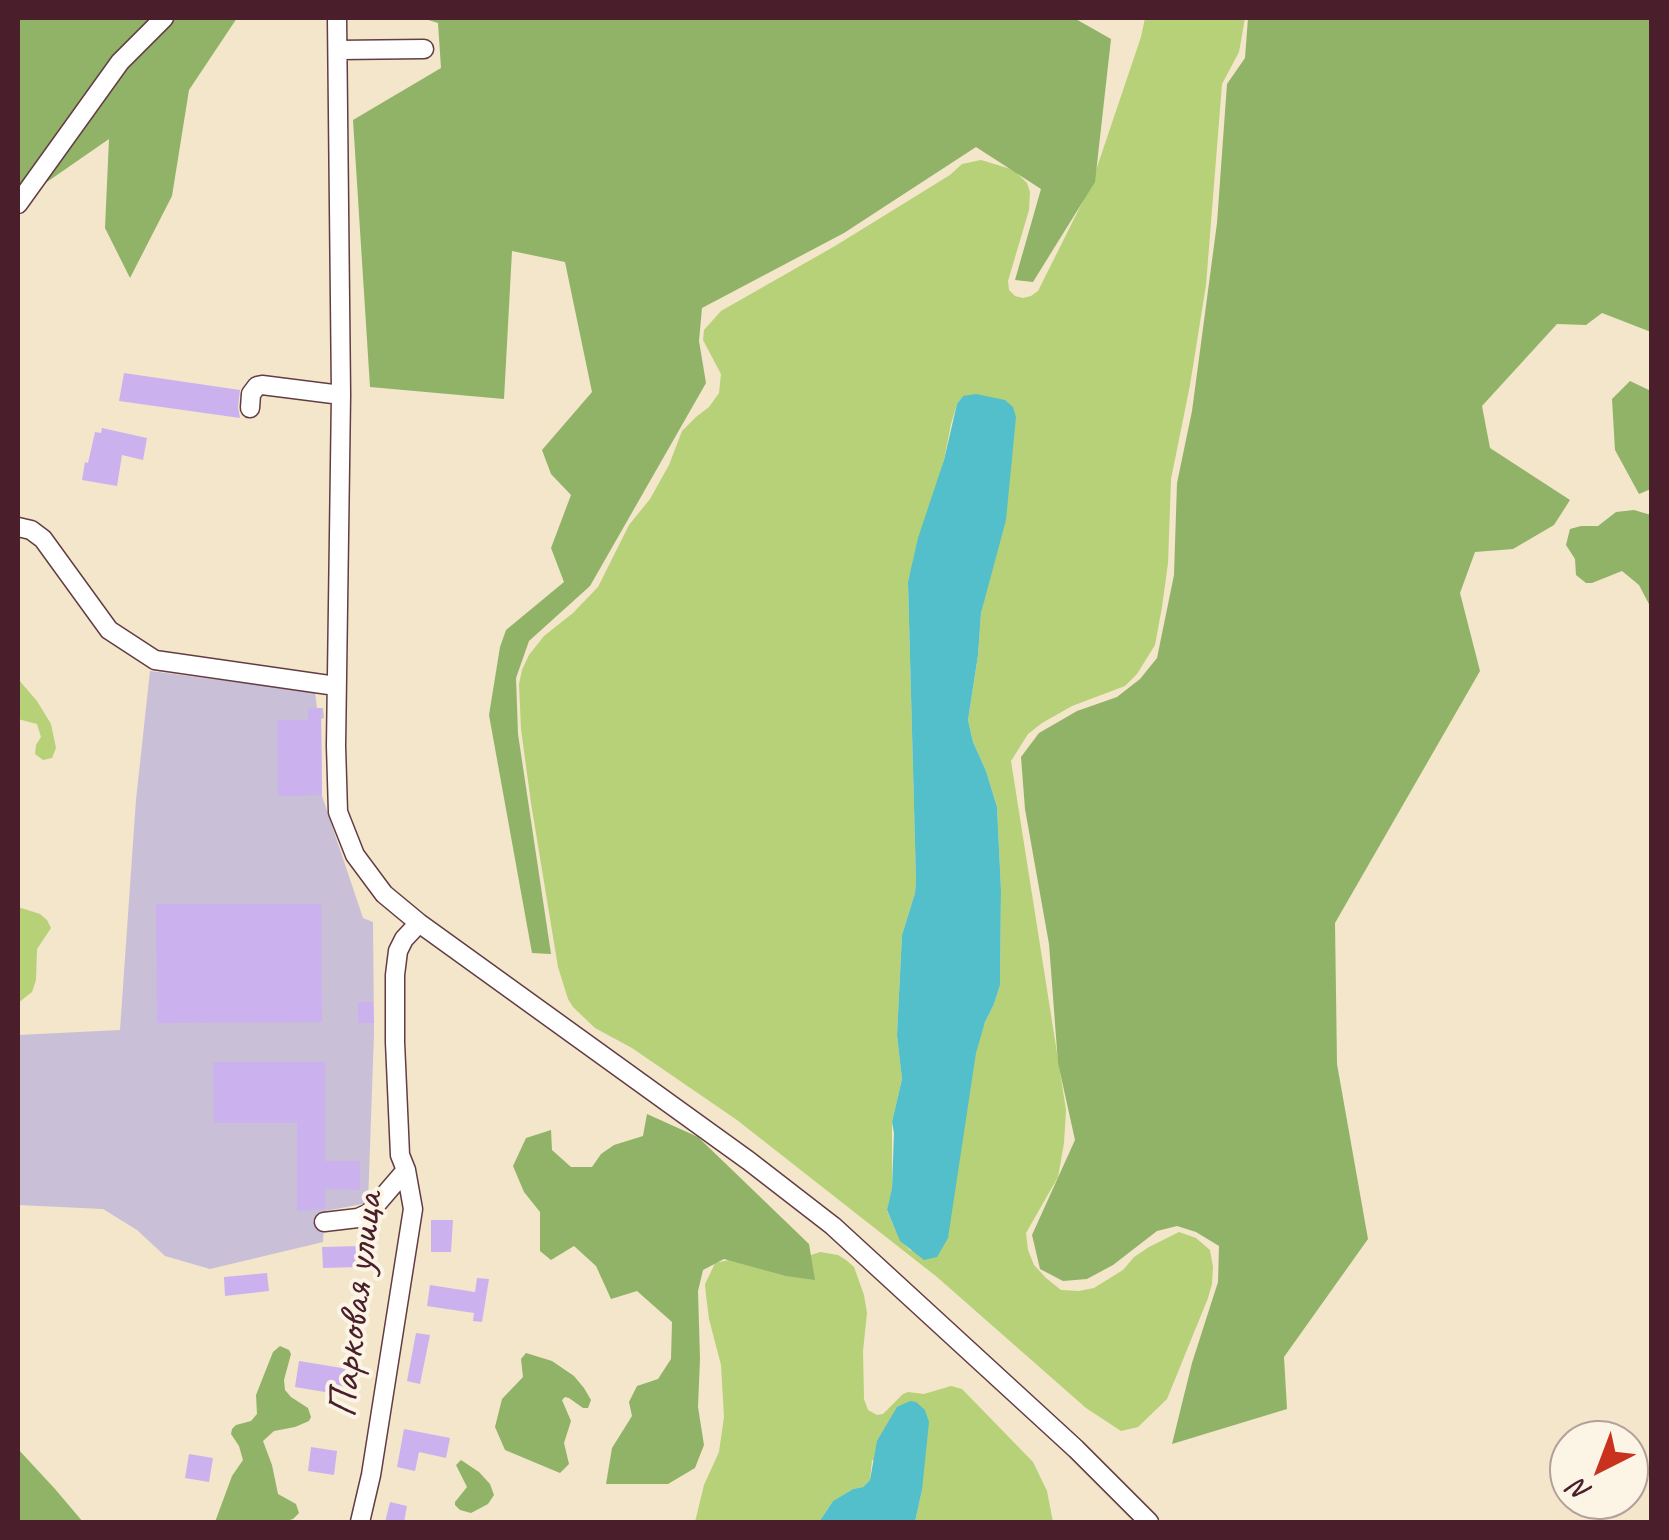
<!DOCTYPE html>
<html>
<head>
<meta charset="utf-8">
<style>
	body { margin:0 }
	#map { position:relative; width:1669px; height:1540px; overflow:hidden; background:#f3e6ca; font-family:Caveat,sans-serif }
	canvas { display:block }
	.frame { position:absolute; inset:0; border:20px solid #4a1f2b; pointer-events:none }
	.north { position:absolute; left:1549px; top:1420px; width:100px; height:100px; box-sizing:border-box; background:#fcf5e5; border:2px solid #b59f9b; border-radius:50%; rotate:222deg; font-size:28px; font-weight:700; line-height:40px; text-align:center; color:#4a1f2b }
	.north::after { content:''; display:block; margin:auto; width:35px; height:45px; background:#c8321e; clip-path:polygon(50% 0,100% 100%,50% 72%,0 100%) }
</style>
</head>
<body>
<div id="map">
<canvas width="1669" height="1540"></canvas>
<div class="frame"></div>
<div class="north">N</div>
</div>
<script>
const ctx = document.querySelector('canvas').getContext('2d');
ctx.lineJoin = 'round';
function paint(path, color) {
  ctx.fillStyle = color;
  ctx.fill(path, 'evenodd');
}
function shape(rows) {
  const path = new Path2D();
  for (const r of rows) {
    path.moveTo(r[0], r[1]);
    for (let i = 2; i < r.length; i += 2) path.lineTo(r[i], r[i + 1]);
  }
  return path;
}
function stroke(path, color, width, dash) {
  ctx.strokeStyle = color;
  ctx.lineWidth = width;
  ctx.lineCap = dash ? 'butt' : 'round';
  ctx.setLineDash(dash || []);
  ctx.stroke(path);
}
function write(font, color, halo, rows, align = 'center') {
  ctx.font = font + ' Caveat,sans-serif';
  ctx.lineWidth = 8;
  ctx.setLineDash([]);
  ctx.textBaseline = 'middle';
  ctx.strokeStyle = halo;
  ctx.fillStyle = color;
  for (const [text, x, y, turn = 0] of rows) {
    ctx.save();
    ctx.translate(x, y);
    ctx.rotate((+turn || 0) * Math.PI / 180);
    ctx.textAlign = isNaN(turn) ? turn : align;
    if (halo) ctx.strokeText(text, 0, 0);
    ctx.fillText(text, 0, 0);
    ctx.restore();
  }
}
paint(shape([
	[150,671,315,692,317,708,323,708,324,718,321,719,322,796,363,918,373,922,374,1033,368,1203,325,1211,323,1242,210,1269,165,1256,137,1230,103,1209,18,1205,18,1035,120,1030,136,800]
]), '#c9bfd7');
paint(shape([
	[1145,18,1245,18,1239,52,1222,84,1206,285,1190,385,1171,479,1168,563,1162,607,1155,645,1137,674,1125,686,1072,706,1042,723,1028,734,1011,761,1066,1110,1064,1143,1058,1177,1026,1233,1028,1250,1034,1265,1046,1278,1061,1290,1079,1291,1094,1288,1123,1270,1134,1257,1149,1247,1179,1232,1196,1238,1210,1250,1213,1267,1212,1284,1208,1298,1167,1399,1138,1427,1121,1431,1086,1408,937,1277,737,1120,632,1048,595,1028,573,1007,568,999,558,967,531,803,521,729,519,684,522,670,529,655,544,636,573,613,598,587,629,525,650,499,669,465,682,431,696,417,709,407,719,393,721,374,703,340,704,330,721,311,835,246,950,175,962,164,981,160,1014,170,1027,183,1030,192,1029,210,1008,281,1009,290,1015,296,1023,298,1031,296,1038,291,1091,185,1141,37],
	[963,396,991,570,981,613,978,655,968,720,973,742,986,771,997,807,1001,890,1000,985,994,1004,985,1022,911,1251,900,1240,887,1211,892,1188,892,1122,902,1079,897,1035,902,935,915,893,916,881,908,582,944,460,951,424,957,404],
	[18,679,37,701,51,724,56,748,52,758,43,760,35,754,36,745,41,737,37,724,18,719],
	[18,907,40,914,47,920,51,928,37,949,36,980,32,992,18,1003],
	[820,1252,838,1255,846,1260,854,1267,864,1295,867,1313,863,1351,864,1399,868,1410,877,1415,883,1414,903,1394,908,1392,924,1394,951,1386,962,1389,1033,1462,1047,1491,1053,1522,915,1522,922,1490,872,1460,870,1480,863,1487,853,1489,833,1501,819,1522,695,1522,704,1485,719,1452,724,1417,721,1365,709,1319,706,1295,705,1284,710,1274,715,1263,729,1260,802,1258]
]), '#b6d177');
paint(shape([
	[18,18,237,18,189,90,172,196,130,278,105,228,109,139,18,202],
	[422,18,1074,18,1111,39,1095,182,1033,282,1015,280,1041,189,976,147,844,233,702,308,699,341,706,383,590,586,529,641,516,678,518,734,551,954,532,953,489,715,500,647,506,630,564,582,551,548,571,495,551,474,542,450,592,392,565,262,512,251,504,399,370,387,353,120,441,68,438,23],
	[1248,18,1651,18,1651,332,1602,313,1586,325,1557,324,1482,406,1490,448,1570,500,1554,525,1513,549,1475,552,1460,593,1480,671,1335,923,1337,1064,1368,1239,1284,1357,1287,1409,1172,1444,1192,1363,1218,1282,1219,1246,1196,1232,1177,1226,1157,1231,1113,1265,1087,1279,1063,1281,1040,1269,1032,1235,1075,1140,1058,1063,1049,944,1025,809,1021,757,1039,733,1077,711,1117,697,1140,679,1157,658,1174,575,1177,483,1192,411,1217,223,1227,84,1245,58],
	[1630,381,1651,391,1651,489,1639,494,1615,450,1612,399],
	[1634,510,1651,515,1651,608,1639,585,1622,571,1592,583,1586,583,1576,575,1575,559,1566,545,1570,529,1581,526,1598,526,1616,512],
	[647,1114,698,1137,809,1244,815,1280,786,1276,724,1259,703,1270,698,1291,700,1359,698,1407,704,1445,695,1468,668,1484,606,1484,612,1448,632,1416,629,1402,637,1386,658,1379,671,1359,672,1322,637,1291,611,1299,596,1266,574,1246,551,1260,540,1251,540,1212,524,1192,513,1166,526,1138,551,1130,552,1150,571,1167,592,1167,601,1154,614,1145,643,1136],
	[280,1346,289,1350,291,1354,284,1380,285,1390,291,1397,308,1408,311,1417,309,1421,295,1427,274,1431,263,1441,272,1465,278,1494,296,1504,299,1513,293,1519,283,1522,215,1522,232,1476,243,1460,239,1446,231,1434,232,1429,236,1425,251,1421,257,1414,256,1395,273,1352],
	[526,1353,552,1361,574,1376,584,1388,591,1400,588,1408,583,1408,569,1398,565,1397,562,1400,571,1421,564,1443,569,1464,560,1473,505,1450,495,1427,502,1399,523,1377,521,1359],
	[18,1449,55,1489,83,1522,18,1522],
	[461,1460,479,1472,490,1484,494,1495,488,1504,471,1513,460,1510,455,1505,455,1502,467,1487,456,1465]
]), '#90b368');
paint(shape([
	[976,394,1005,400,1013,407,1016,417,1006,520,981,613,978,655,968,720,973,742,986,771,997,807,1001,890,1000,985,994,1004,985,1022,976,1053,948,1238,937,1257,924,1260,900,1241,887,1210,892,1188,894,1133,892,1122,902,1079,897,1035,902,935,915,893,916,881,908,582,918,538,944,460,957,404,963,396],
	[910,1401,916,1402,925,1410,929,1422,922,1490,915,1522,819,1522,833,1501,853,1489,863,1487,870,1480,877,1441,897,1407]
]), '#52bfcb');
paint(shape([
	[124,373,240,390,238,407,240,418,119,401],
	[102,428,147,438,143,460,122,455,117,486,82,480,85,462,88,463,95,432,101,433],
	[321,708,322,795,278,796,277,720,308,720,308,709],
	[156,904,321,904,322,1022,157,1023],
	[358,1002,373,1002,374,1023,358,1023],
	[213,1062,325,1062,325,1161,360,1161,360,1190,325,1189,325,1209,297,1211,297,1123,214,1123],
	[431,1220,453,1220,451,1252,431,1252],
	[360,1246,360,1267,323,1268,322,1247],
	[267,1273,269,1291,225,1296,224,1277],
	[477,1278,489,1279,482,1322,473,1321,474,1313,427,1306,430,1285,475,1292],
	[416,1333,430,1335,420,1384,407,1381],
	[299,1361,348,1369,343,1395,295,1387],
	[404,1429,450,1438,446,1458,419,1452,415,1471,397,1467],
	[311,1447,337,1451,334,1475,308,1471],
	[189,1454,213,1458,209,1482,185,1478],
	[390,1502,407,1506,404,1522,385,1522]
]), '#ccb1ef');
const minor = shape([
	[337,18,341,395,336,746,338,812,355,855,384,894,419,923,749,1161,833,1226,1076,1449,1149,1522],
	[338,50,424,49],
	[18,204,120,62,164,18],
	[250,408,251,394,257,386,262,385,341,395],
	[18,527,31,530,43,539,109,630,155,660,336,686],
	[324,1222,358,1218,369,1213,406,1170],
	[360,1522,371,1475,413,1209,406,1170,400,1155,395,1042,395,975,398,951,404,939,419,923]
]);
stroke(minor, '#633d43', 21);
stroke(minor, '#fff', 18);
write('42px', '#4a1f2b', '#fcf5e5', [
	["Парковая улица",357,1305,-83]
]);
</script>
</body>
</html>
